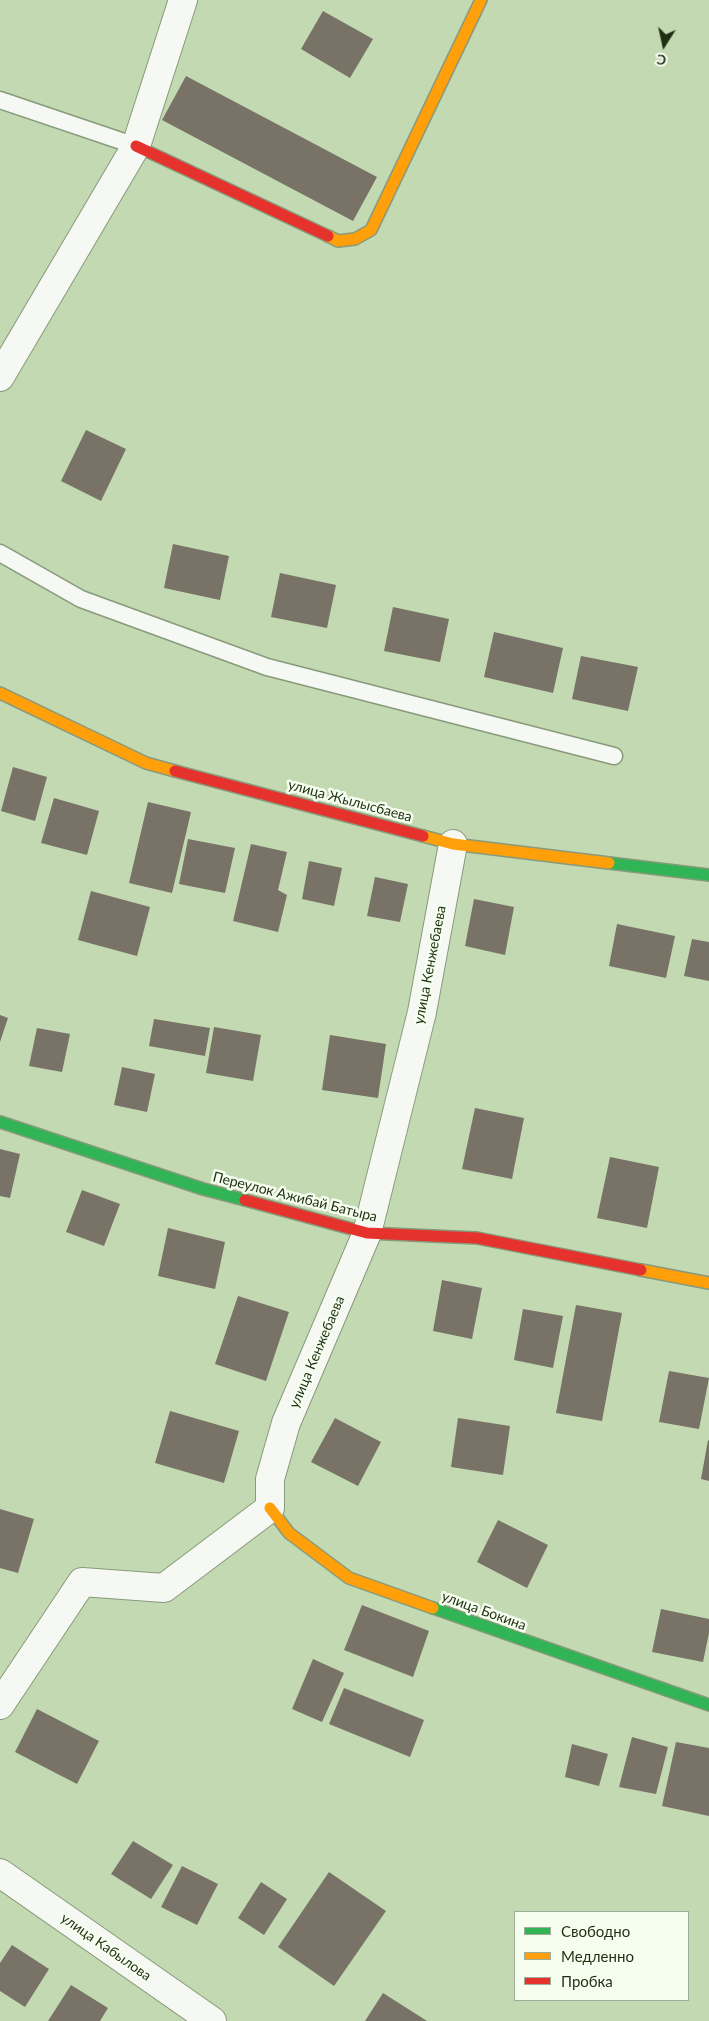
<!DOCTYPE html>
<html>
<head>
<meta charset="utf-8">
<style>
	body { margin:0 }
	#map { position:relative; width:709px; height:2021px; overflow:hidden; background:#c2d9b2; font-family:Lato,sans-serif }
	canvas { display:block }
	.legend { position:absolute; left:514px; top:1911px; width:175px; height:90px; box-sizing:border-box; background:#f6fef0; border:1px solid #a0ab98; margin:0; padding:6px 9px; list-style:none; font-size:15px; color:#1f2f13 }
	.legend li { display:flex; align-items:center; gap:10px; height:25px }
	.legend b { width:25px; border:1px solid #a0ab98 }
	.north { position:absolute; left:639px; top:20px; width:50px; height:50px; -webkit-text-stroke:4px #f6fef0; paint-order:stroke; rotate:190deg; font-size:14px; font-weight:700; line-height:20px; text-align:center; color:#1f2f13 }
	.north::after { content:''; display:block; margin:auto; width:18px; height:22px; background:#1f2f13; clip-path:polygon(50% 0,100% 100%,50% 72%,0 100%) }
</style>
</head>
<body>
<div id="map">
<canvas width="709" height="2021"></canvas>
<ul class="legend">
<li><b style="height:6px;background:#30b455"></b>Свободно</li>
<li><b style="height:6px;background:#ff9f0a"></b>Медленно</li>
<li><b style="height:6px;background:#e5322d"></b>Пробка</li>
</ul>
<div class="north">С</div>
</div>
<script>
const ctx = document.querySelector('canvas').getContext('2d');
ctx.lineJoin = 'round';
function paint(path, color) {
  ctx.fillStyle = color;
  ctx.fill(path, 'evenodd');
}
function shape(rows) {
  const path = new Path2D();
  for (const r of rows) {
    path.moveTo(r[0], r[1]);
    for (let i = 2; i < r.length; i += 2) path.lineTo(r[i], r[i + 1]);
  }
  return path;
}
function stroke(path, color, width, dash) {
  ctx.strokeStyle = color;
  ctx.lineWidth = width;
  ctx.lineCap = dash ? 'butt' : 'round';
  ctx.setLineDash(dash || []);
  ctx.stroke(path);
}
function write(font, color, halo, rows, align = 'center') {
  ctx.font = font + ' Lato,sans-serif';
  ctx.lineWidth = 5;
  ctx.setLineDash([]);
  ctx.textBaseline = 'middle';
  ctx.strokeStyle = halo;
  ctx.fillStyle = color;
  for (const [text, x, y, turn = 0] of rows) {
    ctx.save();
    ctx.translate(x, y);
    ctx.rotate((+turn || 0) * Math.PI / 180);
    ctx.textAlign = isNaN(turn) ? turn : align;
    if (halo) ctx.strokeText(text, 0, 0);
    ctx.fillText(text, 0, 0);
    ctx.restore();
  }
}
paint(shape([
	[323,11,373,39,350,78,301,49],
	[186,76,377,177,353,221,162,120],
	[86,430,126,449,101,501,61,481],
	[173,544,229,556,220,600,164,588],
	[280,573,336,585,327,628,271,617],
	[393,607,449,619,440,662,384,651],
	[494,632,563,648,553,693,484,677],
	[581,656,638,667,628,711,572,699],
	[13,767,47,777,35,821,1,811],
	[54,798,99,811,87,855,41,843],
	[148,802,191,812,172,893,129,883],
	[188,839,235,848,225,893,179,884],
	[251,844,287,852,278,890,287,895,278,932,233,921],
	[309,861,342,868,334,906,302,899],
	[375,877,408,884,400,922,367,916],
	[91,891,150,907,137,956,78,940],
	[474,899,514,907,505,955,465,946],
	[617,924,675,936,666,978,609,966],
	[692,939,709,942,709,981,684,976],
	[0,1015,8,1018,0,1042],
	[154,1019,210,1028,205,1056,149,1046],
	[214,1027,261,1035,253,1081,206,1073],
	[37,1028,70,1034,62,1072,29,1066],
	[330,1035,386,1044,378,1098,322,1090],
	[122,1067,155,1074,147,1112,114,1105],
	[475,1108,524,1118,512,1179,462,1169],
	[0,1149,20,1154,10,1198,0,1196],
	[610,1157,659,1167,647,1228,597,1218],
	[82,1190,120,1204,104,1246,66,1232],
	[168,1228,225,1242,215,1289,158,1276],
	[442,1280,482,1288,472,1339,433,1331],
	[238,1296,289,1312,266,1381,215,1364],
	[576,1305,622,1313,602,1421,556,1413],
	[523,1309,563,1316,553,1368,514,1360],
	[669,1371,709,1378,699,1429,659,1422],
	[170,1411,239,1431,224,1483,155,1463],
	[335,1418,381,1442,358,1486,311,1462],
	[458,1418,510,1426,503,1475,451,1467],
	[708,1440,709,1441,709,1481,701,1479],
	[0,1509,34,1519,18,1573,0,1568],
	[498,1520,548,1545,527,1588,477,1562],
	[362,1605,429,1631,413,1677,344,1650],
	[661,1609,709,1619,709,1633,703,1662,652,1652],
	[313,1659,344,1673,322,1722,292,1709],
	[344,1688,424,1720,410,1757,329,1724],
	[37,1709,99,1741,77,1784,15,1752],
	[632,1737,668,1747,656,1794,619,1787],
	[676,1742,709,1748,709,1816,662,1806],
	[572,1744,608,1754,599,1786,565,1777],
	[133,1841,173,1865,151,1899,111,1874],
	[182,1866,218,1884,197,1925,161,1907],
	[329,1872,386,1911,334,1986,278,1947],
	[261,1882,287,1899,264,1935,238,1918],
	[12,1945,49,1969,25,2007,0,1991,0,1963],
	[71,1985,108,2008,100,2021,48,2021],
	[383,1993,427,2021,365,2021]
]), '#787366');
const lane = shape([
	[0,100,136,146],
	[0,553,81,599,267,667,614,756]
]);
const street = shape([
	[0,377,136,146,183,0],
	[0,1705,82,1582,164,1588,270,1508,270,1479,286,1423,367,1233,422,1012,453,844],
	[0,1873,212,2021]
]);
const fast = shape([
	[609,863,709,875],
	[0,1122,203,1189,245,1200],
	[433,1608,709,1705]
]);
const slow = shape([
	[328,236,338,241,355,239,371,230,481,0],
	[0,693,146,763,175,771],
	[423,836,453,844,609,863],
	[641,1270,709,1283],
	[270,1508,289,1533,349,1578,433,1608]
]);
const jam = shape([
	[136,146,328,236],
	[175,771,423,836],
	[245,1200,367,1233,477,1238,641,1270]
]);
stroke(lane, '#889a7b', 19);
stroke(street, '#889a7b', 30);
stroke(fast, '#889a7b', 14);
stroke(slow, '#889a7b', 14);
stroke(jam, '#889a7b', 14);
stroke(lane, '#f6f9f3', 16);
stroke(street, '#f6f9f3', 28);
stroke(fast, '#30b455', 11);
stroke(slow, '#ff9f0a', 11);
stroke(jam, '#e5322d', 11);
write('14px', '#1f2f13', '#f6fef0', [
	["улица Жылысбаева",350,801,15],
	["улица Кенжебаева",430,965,-79],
	["Переулок Ажибай Батыра",295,1197,14],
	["улица Кенжебаева",317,1352,-67],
	["улица Бокина",484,1611,20],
	["улица Кабылова",106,1947,35]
]);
</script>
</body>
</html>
